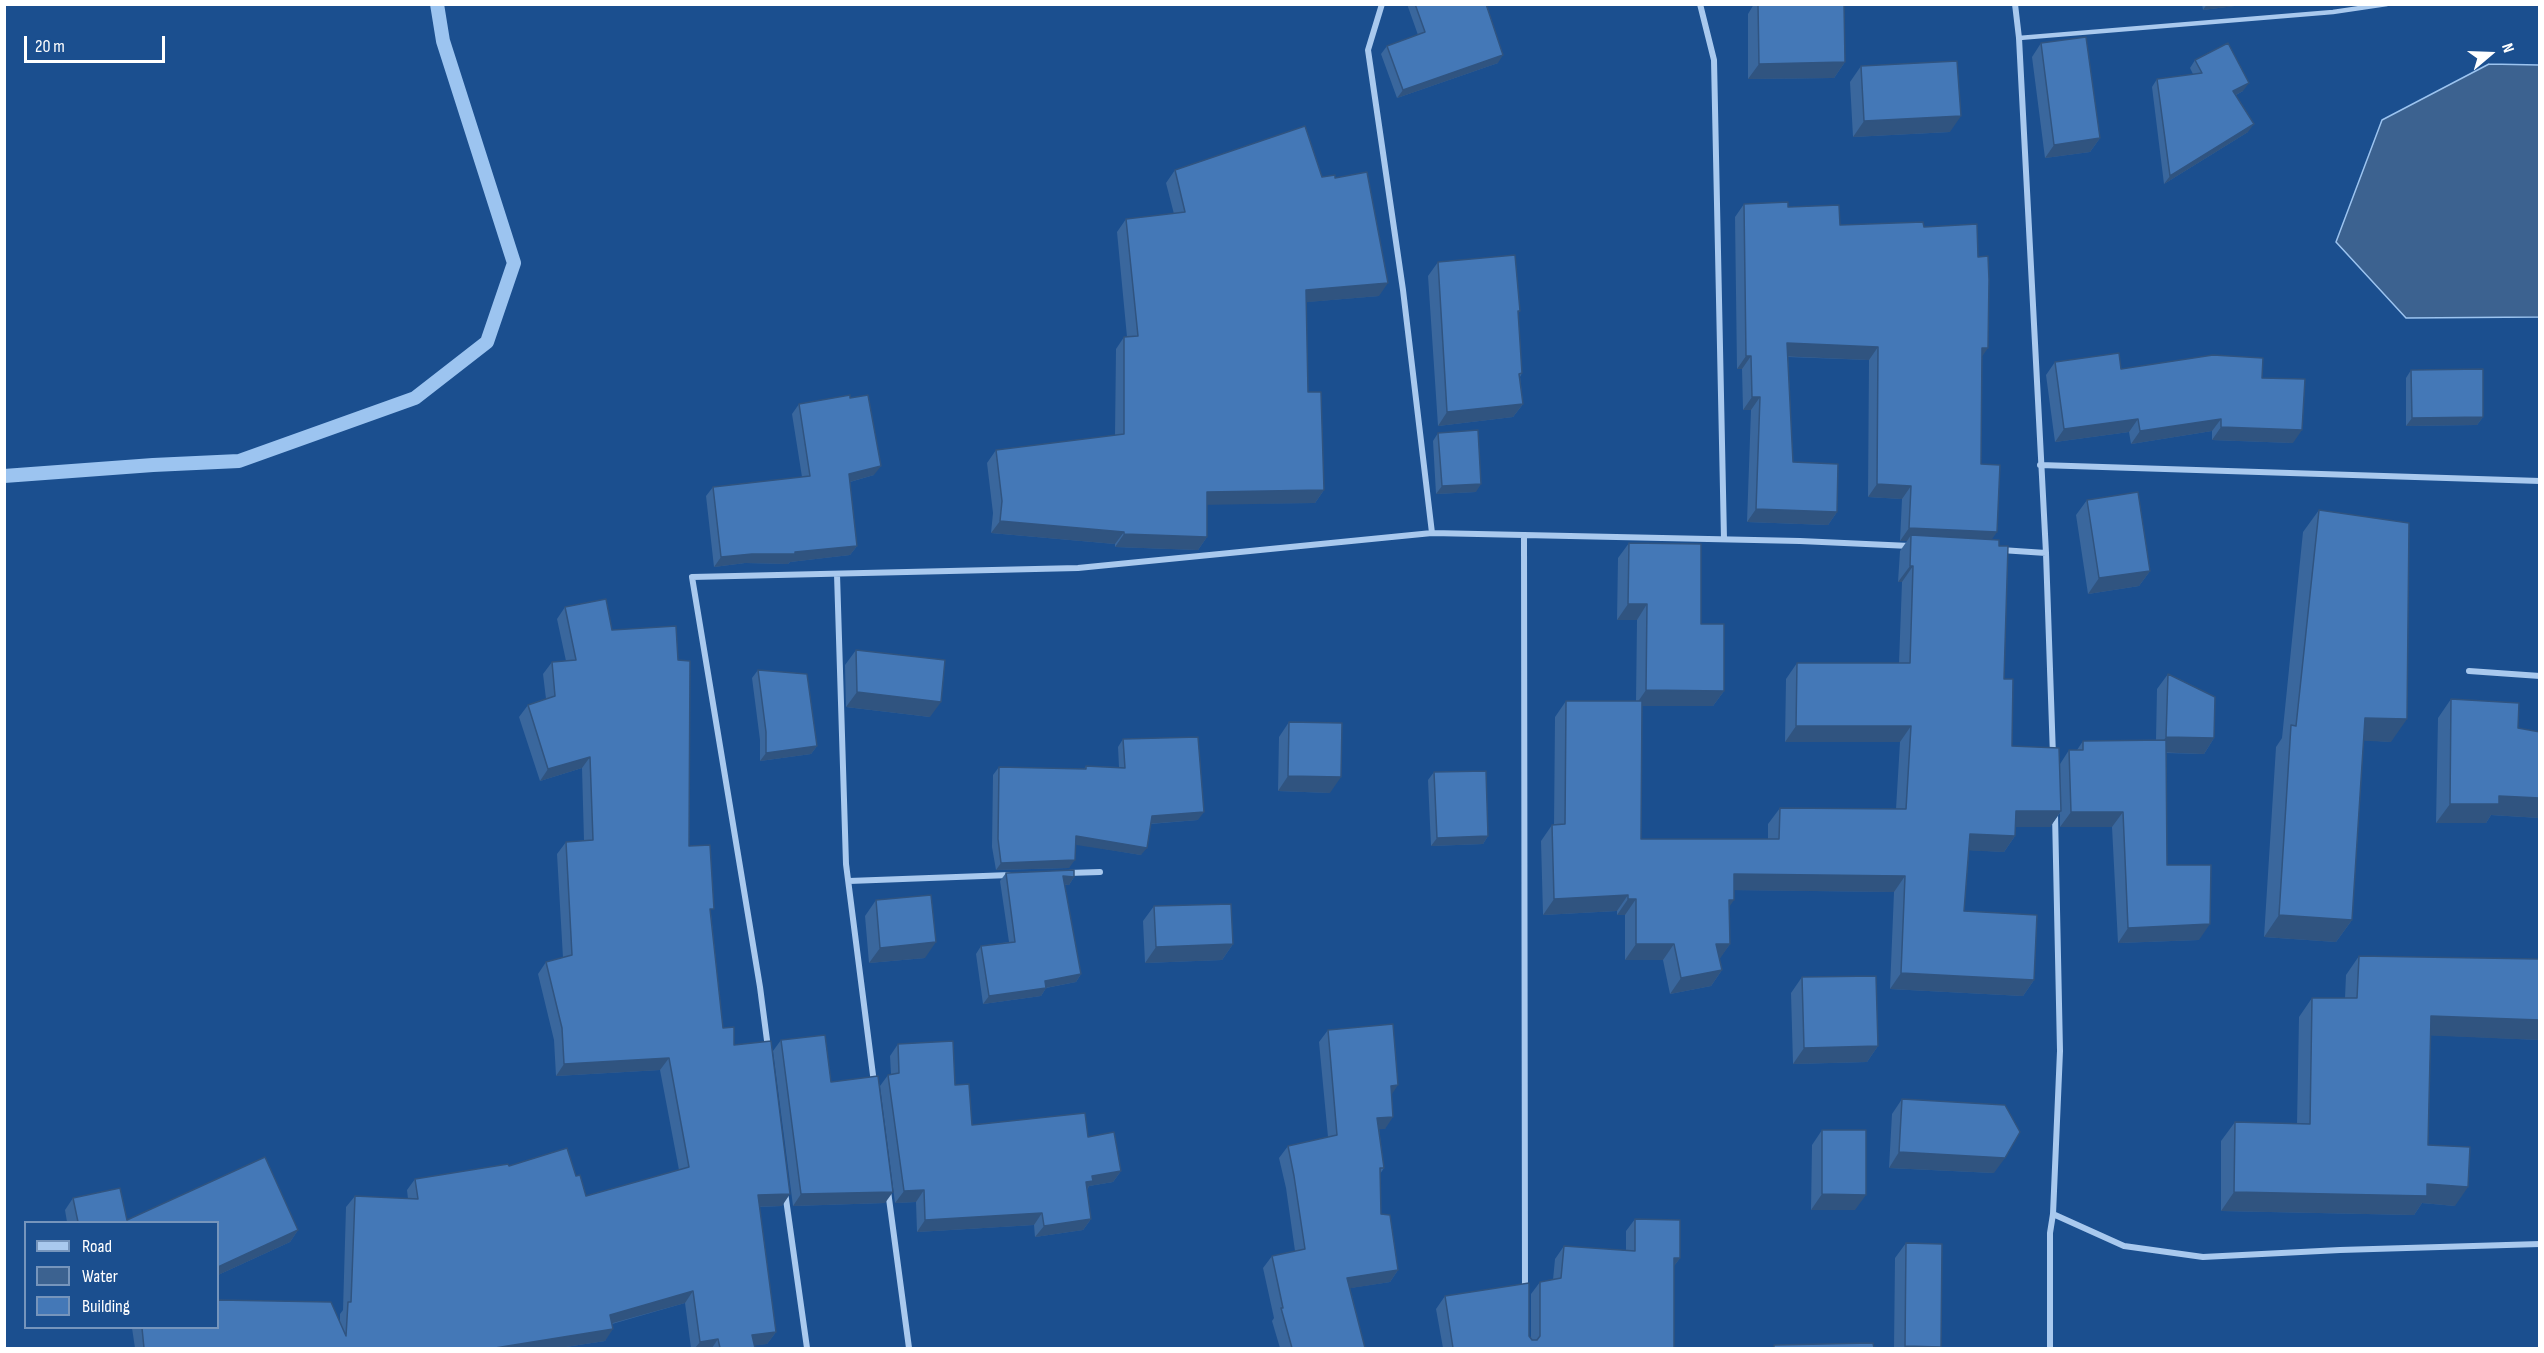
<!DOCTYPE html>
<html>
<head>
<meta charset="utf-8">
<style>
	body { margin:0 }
	#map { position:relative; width:2544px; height:1353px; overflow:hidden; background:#1b4f8f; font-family:"Sofia Sans Condensed",sans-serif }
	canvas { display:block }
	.frame { position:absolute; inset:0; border:6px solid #fff; pointer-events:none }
	.legend { position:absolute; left:24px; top:1221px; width:195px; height:108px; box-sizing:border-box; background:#1b4f8f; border:2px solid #7695bc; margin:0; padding:8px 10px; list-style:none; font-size:18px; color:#fff }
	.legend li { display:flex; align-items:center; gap:12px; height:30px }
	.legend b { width:30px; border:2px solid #7695bc }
	.north { position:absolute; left:2460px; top:24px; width:60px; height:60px; -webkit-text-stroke:4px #1b4f8f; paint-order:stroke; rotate:71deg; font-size:16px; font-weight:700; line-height:24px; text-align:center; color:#fff }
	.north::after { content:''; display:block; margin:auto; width:21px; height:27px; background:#fff; clip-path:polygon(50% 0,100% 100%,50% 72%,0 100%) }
	.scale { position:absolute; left:24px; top:36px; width:141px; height:27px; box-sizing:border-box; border:3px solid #fff; border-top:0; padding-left:8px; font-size:18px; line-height:21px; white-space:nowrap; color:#fff; -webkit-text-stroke:4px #1b4f8f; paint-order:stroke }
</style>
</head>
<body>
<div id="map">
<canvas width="2544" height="1353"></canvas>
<div class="frame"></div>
<ul class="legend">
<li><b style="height:8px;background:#a9c9ee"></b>Road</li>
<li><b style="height:16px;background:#3c6290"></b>Water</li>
<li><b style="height:16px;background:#4478b7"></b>Building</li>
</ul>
<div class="north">N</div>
<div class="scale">20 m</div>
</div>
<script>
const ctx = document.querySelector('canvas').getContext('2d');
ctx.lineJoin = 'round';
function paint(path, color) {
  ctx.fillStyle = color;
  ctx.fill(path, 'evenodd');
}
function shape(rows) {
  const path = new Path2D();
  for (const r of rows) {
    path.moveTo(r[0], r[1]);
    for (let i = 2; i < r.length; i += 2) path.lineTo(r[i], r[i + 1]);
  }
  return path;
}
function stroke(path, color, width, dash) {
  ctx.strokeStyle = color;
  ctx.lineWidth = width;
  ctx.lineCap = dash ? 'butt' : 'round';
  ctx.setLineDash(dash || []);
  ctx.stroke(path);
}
const water = shape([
	[2489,64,2539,65,2539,317,2406,318,2336,242,2382,120,2489,64]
]);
paint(water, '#3c6290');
stroke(water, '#9cc4f0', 1.5);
stroke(shape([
	[4,476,153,465,239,461,415,398,487,342,514,263,443,41,437,4]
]), '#9cc4f0', 14);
stroke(shape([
	[2019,38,2333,12,2387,4]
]), '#a9c9ee', 4.5);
stroke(shape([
	[1382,4,1368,50,1403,290,1432,533],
	[1700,4,1714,60,1724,539],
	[2015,4,2019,38,2046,553,2053,756],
	[2040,465,2540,481],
	[1524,536,1525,1291],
	[2001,550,2046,553],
	[837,574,846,864,874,1083],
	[2469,671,2540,676],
	[1068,873,1100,872],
	[849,881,1010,875],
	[768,1048,760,987,692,577,1078,568,1432,533,1800,541,1910,546],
	[888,1191,909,1348],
	[785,1192,807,1348],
	[2053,1214,2124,1246,2203,1257,2340,1250,2540,1244],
	[2050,1348,2050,1233,2053,1214,2060,1051,2055,814]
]), '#a9c9ee', 6);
paint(shape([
	[1407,4,1486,4,1498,63,1397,98,1381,54,1387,46,1418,35],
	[1754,4,1844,4,1845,62,1834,78,1748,79,1748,14],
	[2202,4,2250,4,2203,10],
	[2041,43,2100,138,2090,152,2045,158,2032,57],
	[2195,60,2243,91,2236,95,2248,132,2164,184,2152,87,2157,79,2193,74,2190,68],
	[1861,66,1950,132,1853,137,1850,82],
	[1175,170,1322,177,1379,296,1306,302,1308,392,1324,490,1315,503,1207,504,1207,537,1198,550,1115,547,1115,544,991,533,993,513,987,463,996,450,1115,435,1116,349,1124,337,1127,337,1117,232,1126,219,1174,214,1166,183],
	[1744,204,1788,207,1840,225,1924,227,1982,357,1981,464,1992,539,1999,546,2004,679,2012,746,2060,764,2069,750,2077,750,2083,741,2156,740,2157,689,2168,674,2214,738,2204,754,2166,753,2167,865,2199,940,2118,943,2112,827,2060,827,2060,813,2050,827,2015,827,2015,836,2004,852,1969,850,1964,911,2034,980,2023,996,1890,989,1894,892,1734,890,1729,906,1730,944,1719,959,1722,970,1711,986,1670,994,1663,960,1625,960,1625,915,1617,915,1617,911,1543,915,1541,841,1552,825,1554,825,1555,717,1566,701,1636,701,1637,620,1617,620,1618,558,1629,543,1701,624,1724,691,1713,706,1642,706,1641,839,1768,839,1768,824,1780,808,1896,809,1900,742,1785,742,1786,679,1797,663,1899,663,1902,582,1898,582,1900,551,1907,541,1900,541,1902,499,1868,497,1869,360,1788,357,1793,462,1837,512,1828,525,1747,522,1751,410,1743,410,1742,369,1737,369,1735,217],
	[1438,262,1520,311,1518,313,1522,373,1520,377,1523,404,1513,417,1438,426,1428,276],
	[2055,362,2121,369,2262,378,2293,443,2212,440,2212,431,2131,444,2129,432,2055,442,2046,375],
	[2411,370,2483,417,2477,425,2406,426,2406,378],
	[799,404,874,475,850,482,857,546,850,555,790,562,788,564,745,563,714,567,706,496,713,487,802,477,792,414],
	[1438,433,1476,492,1436,494,1433,441],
	[2087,500,2150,571,2139,586,2088,594,2076,515],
	[2319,510,2391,742,2363,740,2352,920,2336,942,2264,937,2276,747,2282,738,2303,532],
	[565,607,612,630,689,846,711,914,723,1028,734,1045,782,1206,759,1207,776,1332,767,1344,754,1345,755,1348,691,1348,685,1303,612,1324,605,1341,559,1348,135,1348,132,1328,218,1328,340,1321,340,1314,343,1310,346,1207,355,1196,408,1199,407,1190,415,1179,509,1166,576,1176,586,1196,679,1170,660,1070,556,1076,554,1040,538,974,546,962,563,958,557,854,566,842,584,841,582,768,540,781,519,717,528,705,546,699,543,674,552,662,566,661,557,619],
	[856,650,930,717,846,707,845,665],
	[758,670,817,746,811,754,760,761,760,740,752,678],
	[2451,699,2518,728,2540,732,2540,818,2491,815,2486,823,2436,823,2438,718],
	[1289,722,1330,793,1278,791,1279,737],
	[1123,739,1198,820,1150,824,1141,855,1075,844,1069,868,996,870,992,847,993,775,999,767,1084,769,1086,766,1119,767,1118,747],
	[1434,772,1488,836,1483,844,1431,846,1428,780],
	[1006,873,1074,877,1069,885,1064,885,1081,974,1076,982,1046,988,1041,996,983,1004,976,954,981,946,1009,942,1000,881],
	[876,900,925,958,869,963,865,916],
	[1154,906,1233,944,1222,960,1145,963,1143,921],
	[2359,956,2540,959,2540,1040,2430,1035,2428,1145,2455,1206,2422,1203,2414,1215,2221,1211,2221,1141,2235,1122,2297,1124,2299,1017,2312,998,2345,998,2346,975],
	[1802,977,1878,1046,1867,1062,1793,1064,1791,993],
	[1328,1030,1391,1095,1385,1129,1379,1129,1384,1168,1380,1174,1381,1214,1398,1270,1390,1282,1350,1288,1365,1348,1280,1348,1272,1321,1274,1318,1263,1268,1272,1256,1295,1251,1286,1188,1279,1158,1288,1146,1328,1137,1319,1042],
	[781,1040,831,1082,885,1203,793,1206,773,1051],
	[898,1044,955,1085,972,1125,1088,1137,1121,1171,1113,1182,1089,1186,1087,1190,1091,1219,1083,1230,1035,1237,1034,1225,917,1232,916,1202,895,1203,880,1086,888,1075,891,1074,890,1056],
	[1902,1099,1994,1173,1889,1168,1892,1114],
	[1822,1130,1855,1210,1811,1210,1812,1145],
	[265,1157,298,1230,290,1242,218,1275,218,1222,67,1222,65,1210,73,1198,120,1188,127,1220],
	[1635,1219,1680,1258,1674,1266,1674,1348,1443,1348,1436,1309,1445,1296,1529,1336,1531,1339,1531,1294,1540,1282,1553,1280,1555,1259,1564,1246,1626,1251,1626,1231],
	[1906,1243,1941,1347,1939,1348,1894,1348,1895,1258]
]), '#3a679d');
paint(shape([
	[2207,4,2250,4,2203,10],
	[1503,55,1498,63,1397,98,1403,90],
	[1845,62,1834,78,1748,79,1759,64],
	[2249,83,2243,91,2228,99,2233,91],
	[1961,116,1950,132,1853,137,1864,121],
	[2254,124,2248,132,2164,184,2170,176],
	[2100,138,2090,152,2045,158,2054,145],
	[1388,283,1379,296,1297,303,1306,290],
	[1787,343,1878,347,1869,360,1778,356],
	[1982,348,1988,348,1979,361],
	[1746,356,1751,356,1742,369,1737,369],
	[1752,397,1760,397,1751,410,1743,410],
	[1523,404,1513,417,1438,426,1447,412],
	[2483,417,2477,425,2406,426,2412,418],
	[2138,419,2129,432,2055,442,2064,429],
	[2221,419,2212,431,2131,444,2140,431],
	[2221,427,2302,430,2293,443,2212,440],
	[881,466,874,475,842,484,849,474],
	[1481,484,1476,492,1436,494,1442,486],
	[1877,484,1911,486,1902,499,1868,497],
	[1324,490,1315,503,1199,505,1207,492],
	[1756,509,1837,512,1828,525,1747,522],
	[1000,521,1124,532,1115,544,991,533],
	[1909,528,1997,532,1988,545,1911,535,1907,541,1900,541],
	[1124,534,1207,537,1198,550,1115,547],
	[857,546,850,555,790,562,788,564,745,563,714,567,721,557,752,554,795,552],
	[1910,566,1913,566,1902,582,1898,582],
	[2150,571,2139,586,2088,594,2099,578],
	[1628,604,1647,604,1637,620,1617,620],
	[1646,690,1724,691,1713,706,1635,706],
	[857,692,941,702,930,717,846,707],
	[2365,718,2407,719,2391,742,2349,740],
	[1796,726,1911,726,1900,742,1785,742],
	[2166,737,2214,738,2204,754,2155,752],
	[817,746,811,754,760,761,766,753],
	[590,757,582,768,540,781,548,769],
	[1288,776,1341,777,1330,793,1278,791],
	[2499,796,2540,798,2540,818,2491,815,2486,823,2436,823,2450,804],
	[2016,811,2061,811,2050,827,2005,827],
	[1204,812,1198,820,1146,824,1152,816],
	[2071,812,2123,812,2112,827,2060,827],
	[1970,834,2015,836,2004,852,1959,850],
	[1076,836,1147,848,1141,855,1070,844],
	[1488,836,1483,844,1431,846,1437,838],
	[1075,860,1069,868,996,870,1001,863],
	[1734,874,1905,876,1894,892,1722,890],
	[1063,876,1074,877,1069,885,1057,884],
	[1628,895,1617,911,1543,915,1554,899],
	[1628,899,1636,899,1625,915,1617,915],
	[1729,900,1734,900,1723,916],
	[2279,915,2352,920,2336,942,2264,937],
	[2210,924,2199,940,2118,943,2128,928],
	[936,942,925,958,869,963,880,948],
	[1233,944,1222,960,1145,963,1156,947],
	[1636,944,1674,944,1663,960,1625,960],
	[1716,944,1730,944,1719,960],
	[1722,970,1711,986,1670,994,1681,978],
	[1901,973,2034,980,2023,996,1890,989],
	[1081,974,1076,982,1040,989,1045,981],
	[1046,988,1041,996,983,1004,989,996],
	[2431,1016,2540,1020,2540,1040,2417,1035],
	[1878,1046,1867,1062,1793,1064,1804,1048],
	[669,1058,660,1070,556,1076,564,1064],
	[1398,1085,1390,1097,1391,1086],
	[1393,1117,1385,1129,1368,1130,1377,1118],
	[1899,1152,2005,1158,1994,1173,1889,1168],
	[1121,1171,1113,1182,1089,1186,1085,1193,1086,1182,1092,1176],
	[2427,1184,2468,1187,2455,1206,2422,1203,2414,1215,2221,1211,2234,1192],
	[924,1190,916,1202,895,1203,904,1191],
	[893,1192,885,1203,793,1206,801,1194],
	[790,1194,782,1206,750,1207,758,1195],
	[1822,1194,1866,1195,1855,1210,1811,1210],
	[1042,1213,1034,1225,917,1232,925,1220],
	[1091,1219,1083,1230,1035,1237,1044,1226],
	[298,1230,290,1242,218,1275,218,1267],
	[1674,1258,1680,1258,1671,1270],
	[1398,1270,1390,1282,1339,1290,1347,1278],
	[693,1291,685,1303,602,1326,610,1315],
	[613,1329,605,1341,559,1348,495,1348],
	[776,1332,767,1344,744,1347,752,1335],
	[718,1339,712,1348,695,1348,700,1342],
	[1905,1346,1941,1347,1939,1348,1903,1348]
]), '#305480');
const building = shape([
	[1415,4,1486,4,1503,55,1403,90,1387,46,1425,32,1415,4],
	[1758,4,1844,4,1845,62,1759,64,1758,4],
	[2086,37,2100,138,2054,145,2041,43,2086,37],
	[2228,43,2249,83,2233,91,2254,124,2170,176,2157,79,2202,73,2195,60,2228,43],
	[1957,61,1961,116,1864,121,1861,66,1957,61],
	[1305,126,1322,177,1335,175,1335,178,1367,172,1388,283,1306,290,1308,392,1321,392,1324,490,1207,492,1207,537,1124,534,1124,532,1000,521,1002,501,996,450,1124,434,1124,337,1138,336,1126,219,1185,212,1175,170,1305,126],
	[1788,202,1788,207,1839,205,1840,225,1923,222,1924,227,1977,224,1978,257,1988,256,1989,280,1988,348,1982,348,1981,464,2000,465,1997,532,1909,528,1911,486,1877,484,1878,347,1787,343,1793,462,1838,464,1837,512,1756,509,1760,397,1752,397,1751,356,1746,356,1744,204,1788,202],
	[1515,255,1520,311,1518,311,1522,373,1519,374,1523,404,1447,412,1438,262,1515,255],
	[2119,353,2121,369,2213,355,2263,358,2262,378,2305,379,2302,430,2221,427,2221,419,2140,431,2138,419,2064,429,2055,362,2119,353],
	[2483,369,2483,417,2412,418,2411,370,2483,369],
	[850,395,850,398,868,395,881,466,849,474,857,546,795,552,795,554,752,554,721,557,713,487,810,476,799,404,850,395],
	[1478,430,1481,484,1442,486,1438,433,1478,430],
	[2138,492,2150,571,2099,578,2087,500,2138,492],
	[2319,510,2409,523,2407,719,2365,718,2352,920,2279,915,2291,725,2296,726,2319,510],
	[1911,535,1999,540,1999,546,2008,546,2004,679,2013,679,2012,746,2059,748,2061,811,2016,811,2015,836,1970,834,1964,911,2037,915,2034,980,1901,973,1905,876,1734,874,1734,900,1729,900,1730,944,1716,944,1722,970,1681,978,1674,944,1636,944,1636,899,1628,899,1628,895,1554,899,1552,825,1565,824,1566,701,1642,701,1641,839,1779,839,1780,808,1906,809,1911,726,1796,726,1797,663,1910,663,1913,566,1910,566,1911,535],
	[1629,543,1701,544,1701,624,1724,624,1724,691,1646,690,1647,604,1628,604,1629,543],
	[606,599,612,630,676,626,678,660,690,661,689,846,710,845,714,909,710,909,723,1028,734,1027,734,1045,771,1041,790,1194,758,1195,776,1332,752,1335,755,1348,720,1348,718,1339,700,1342,693,1291,610,1315,613,1329,495,1348,144,1348,142,1328,218,1328,218,1300,331,1302,346,1336,348,1302,351,1302,355,1196,418,1199,415,1179,508,1164,509,1166,567,1148,576,1176,580,1175,586,1196,689,1167,669,1058,564,1064,562,1028,546,962,572,955,566,842,593,840,590,757,548,769,528,705,555,696,552,662,576,660,565,607,606,599],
	[856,650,945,660,941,702,857,692,856,650],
	[758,670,807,674,817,746,766,753,766,732,758,670],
	[2168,674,2215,697,2214,738,2166,737,2168,674],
	[2451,699,2519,703,2518,728,2540,732,2540,798,2499,796,2499,804,2450,804,2451,699],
	[1289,722,1342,723,1341,777,1288,776,1289,722],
	[1198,737,1204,812,1152,816,1147,848,1076,836,1075,860,1001,863,998,839,999,767,1086,769,1086,766,1125,768,1123,739,1198,737],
	[2166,740,2167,865,2211,865,2210,924,2128,928,2123,812,2071,812,2069,750,2083,750,2083,741,2166,740],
	[1486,771,1488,836,1437,838,1434,772,1486,771],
	[1074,870,1074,877,1063,876,1081,974,1045,981,1046,988,989,996,981,946,1015,942,1006,873,1074,870],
	[931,895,936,942,880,948,876,900,931,895],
	[1231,904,1233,944,1156,947,1154,906,1231,904],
	[2359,956,2540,959,2540,1020,2431,1016,2428,1145,2470,1147,2468,1187,2427,1184,2427,1196,2234,1192,2235,1122,2310,1124,2312,998,2357,998,2359,956],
	[1876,976,1878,1046,1804,1048,1802,977,1876,976],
	[1393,1024,1398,1085,1391,1086,1393,1117,1377,1118,1384,1168,1380,1168,1381,1214,1390,1215,1398,1270,1347,1278,1365,1348,1292,1348,1281,1308,1283,1308,1272,1256,1305,1249,1294,1176,1288,1146,1337,1135,1328,1030,1393,1024],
	[825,1035,831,1082,878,1076,893,1192,801,1194,781,1040,825,1035],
	[953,1041,955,1085,969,1084,972,1125,1085,1113,1088,1137,1114,1132,1121,1171,1092,1176,1093,1181,1086,1182,1091,1219,1044,1226,1042,1213,925,1220,924,1190,904,1191,888,1075,899,1073,898,1044,953,1041],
	[1902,1099,2005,1105,2020,1132,2005,1158,1899,1152,1902,1099],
	[1822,1130,1866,1130,1866,1195,1822,1194,1822,1130],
	[265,1157,298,1230,218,1267,218,1222,78,1222,73,1198,120,1188,127,1220,265,1157],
	[1635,1219,1680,1220,1680,1258,1674,1258,1674,1348,1453,1348,1445,1296,1529,1283,1529,1336,1532,1340,1537,1340,1540,1336,1540,1282,1561,1278,1564,1246,1635,1251,1635,1219],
	[1906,1243,1942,1244,1941,1347,1905,1346,1906,1243],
	[1873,1343,1874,1348,1774,1348,1774,1345,1873,1343]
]);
paint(building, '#4478b7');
stroke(building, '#305480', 1.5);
</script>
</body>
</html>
